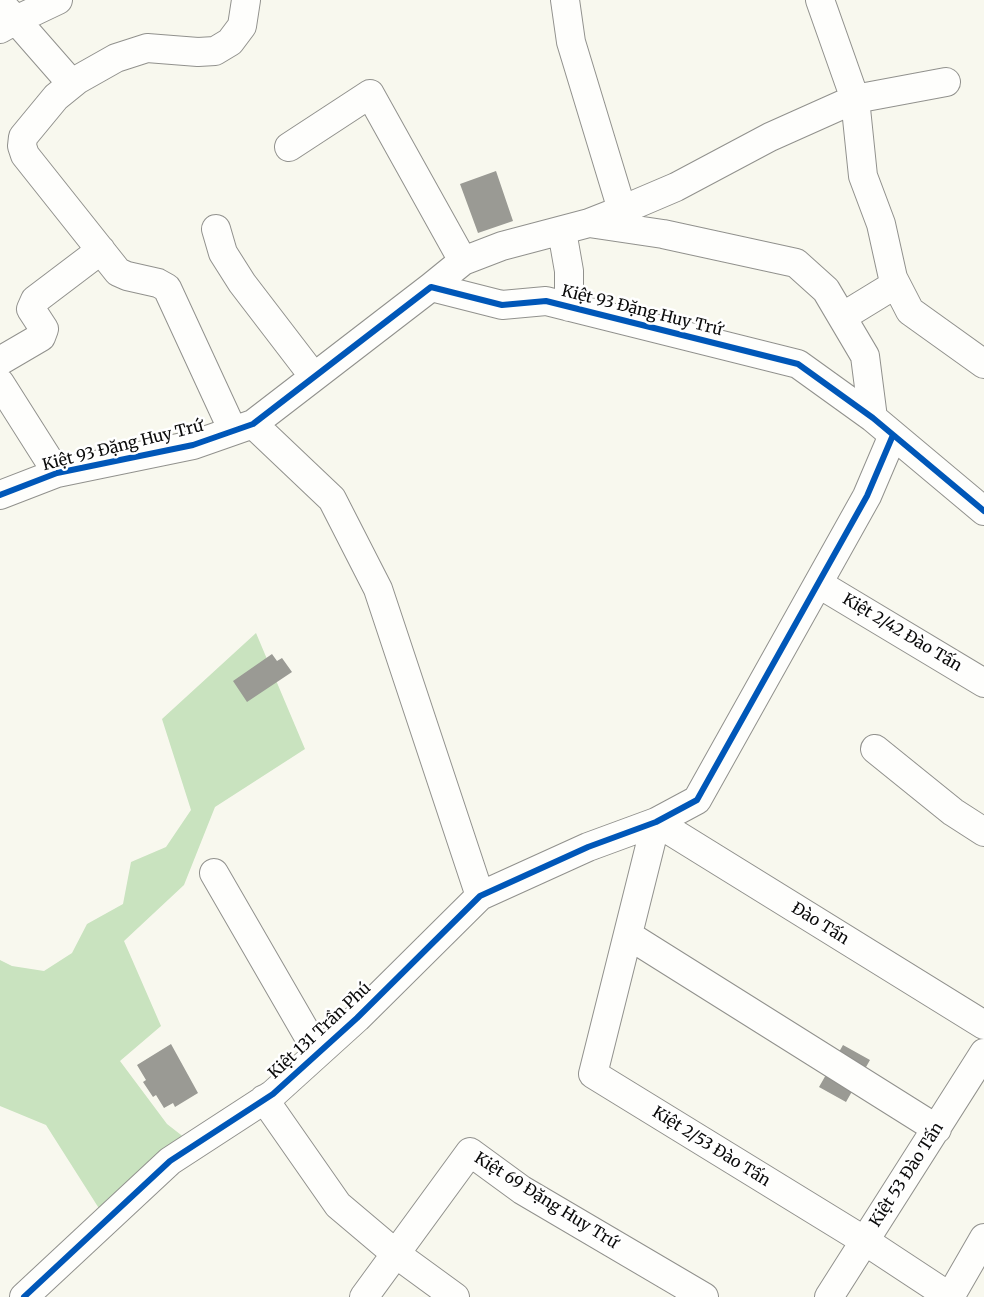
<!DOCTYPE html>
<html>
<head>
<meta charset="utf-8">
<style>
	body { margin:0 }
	canvas { display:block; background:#f8f8ee }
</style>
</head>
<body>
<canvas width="984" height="1297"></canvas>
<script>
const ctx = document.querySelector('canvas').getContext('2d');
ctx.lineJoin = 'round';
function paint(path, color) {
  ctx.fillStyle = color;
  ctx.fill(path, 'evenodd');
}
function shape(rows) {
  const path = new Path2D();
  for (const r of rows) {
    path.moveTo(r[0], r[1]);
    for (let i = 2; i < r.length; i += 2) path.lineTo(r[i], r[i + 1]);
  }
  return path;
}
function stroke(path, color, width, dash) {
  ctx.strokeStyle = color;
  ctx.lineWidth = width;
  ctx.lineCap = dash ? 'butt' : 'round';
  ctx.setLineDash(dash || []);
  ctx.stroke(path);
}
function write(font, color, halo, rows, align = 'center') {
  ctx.font = font + ' Merriweather,serif';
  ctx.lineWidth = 5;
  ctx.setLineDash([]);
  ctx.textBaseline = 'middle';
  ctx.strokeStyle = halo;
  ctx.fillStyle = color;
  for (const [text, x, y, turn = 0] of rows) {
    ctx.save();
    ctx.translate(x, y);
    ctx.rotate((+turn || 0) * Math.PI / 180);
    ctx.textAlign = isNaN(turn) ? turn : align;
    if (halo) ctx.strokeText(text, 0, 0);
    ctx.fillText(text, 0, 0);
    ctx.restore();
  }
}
paint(shape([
	[256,633,305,749,215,807,184,885,124,941,161,1026,120,1061,167,1124,185,1138,100,1210,46,1125,0,1106,0,960,12,966,44,971,72,953,87,924,123,904,131,862,166,847,191,810,162,719]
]), '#c9e3bf');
paint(shape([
	[496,171,513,221,478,233,460,184],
	[272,654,277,661,282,658,292,672,247,702,233,681],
	[171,1044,198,1093,175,1107,173,1103,164,1108,156,1095,153,1097,143,1082,146,1080,137,1065],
	[843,1045,870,1060,846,1102,819,1087]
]), '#9a9a94');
const minor = shape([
	[565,0,571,42,622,210],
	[820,0,855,99,863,176,881,224,893,278,910,311,984,364],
	[0,3,16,20,58,0],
	[0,29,16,20,72,84],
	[289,147,370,94,463,261],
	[589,223,663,234,796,263,826,290,865,356,873,418],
	[216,229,223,253,242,283,314,377],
	[562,231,569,271,569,307],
	[431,287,463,261,502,246,589,223,622,210,676,187,770,137,855,99,946,82],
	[842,317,896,284],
	[0,361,41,337,44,329,31,309,35,300,101,250],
	[0,383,57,473],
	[253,424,332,499,378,589,480,896],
	[233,431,167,288,158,283,127,276,118,272,25,155,22,146,23,137,56,97,77,80,116,58,147,48,198,52,215,51,230,42,242,26,246,0],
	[0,495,57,473,193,445,253,424,431,287,502,305,546,301,798,364,873,418,984,511],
	[819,584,984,683],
	[875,749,953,812,984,832],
	[656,822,593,1074,865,1241,950,1297],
	[656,822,984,1025],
	[214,873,318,1053],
	[628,935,937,1129],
	[264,1099,338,1205,396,1254,455,1297],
	[24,1297,170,1161,273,1094,357,1018,480,896,588,847,656,822,697,800,867,496,893,435],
	[364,1297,470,1152,522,1190,704,1297],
	[829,1297,984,1053],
	[950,1297,984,1238]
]);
stroke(minor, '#91918d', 30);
stroke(minor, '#fefefc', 28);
stroke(shape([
	[0,495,57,473,193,445,253,424,431,287,502,305,546,301,798,364,873,418,984,511],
	[24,1297,170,1161,273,1094,357,1018,480,896,588,847,656,822,697,800,867,496,893,435]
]), '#0057b8', 6);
write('16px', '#0a0a0a', '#fff', [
	["Kiệt 93 Đặng Huy Trứ",642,311,14],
	["Kiệt 93 Đặng Huy Trứ",123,446,-14],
	["Kiệt 2/42 Đào Tấn",902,633,31],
	["Đào Tấn",820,924,32],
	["Kiệt 131 Trần Phú",320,1031,-43],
	["Kiệt 2/53 Đào Tấn",711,1147,32],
	["Kiệt 53 Đào Tấn",907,1175,-57],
	["Kiệt 69 Đặng Huy Trứ",546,1201,32]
]);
</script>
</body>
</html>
